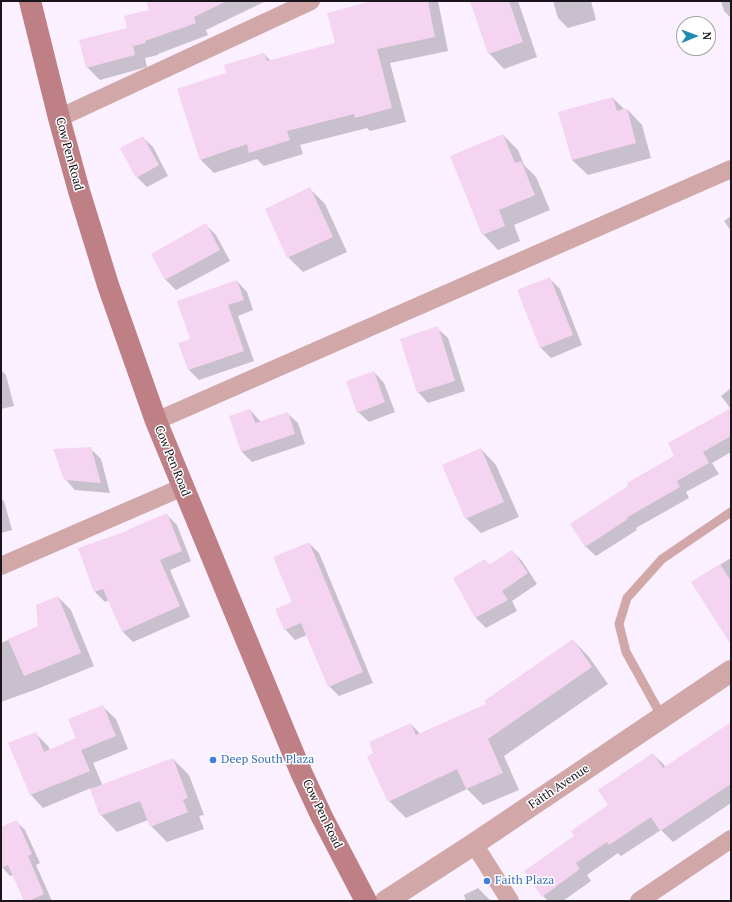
<!DOCTYPE html>
<html>
<head>
<meta charset="utf-8">
<style>
	body { margin:0 }
	#map { position:relative; width:732px; height:902px; overflow:hidden; background:#faf0ff; font-family:"PT Serif",serif }
	canvas { display:block }
	.frame { position:absolute; inset:0; border:2px solid #1a141c; pointer-events:none }
	.north { position:absolute; left:676px; top:16px; width:40px; height:40px; box-sizing:border-box; background:#fff; border:1px solid #a3a1a4; border-radius:50%; rotate:89deg; font-size:11px; font-weight:700; line-height:16px; text-align:center; color:#1a141c }
	.north::after { content:''; display:block; margin:auto; width:14px; height:18px; background:#208bb2; clip-path:polygon(50% 0,100% 100%,50% 72%,0 100%) }
</style>
</head>
<body>
<div id="map">
<canvas width="732" height="902"></canvas>
<div class="frame"></div>
<div class="north">N</div>
</div>
<script>
const ctx = document.querySelector('canvas').getContext('2d');
ctx.lineJoin = 'round';
function paint(path, color) {
  ctx.fillStyle = color;
  ctx.fill(path, 'evenodd');
}
function shape(rows) {
  const path = new Path2D();
  for (const r of rows) {
    path.moveTo(r[0], r[1]);
    for (let i = 2; i < r.length; i += 2) path.lineTo(r[i], r[i + 1]);
  }
  return path;
}
function stroke(path, color, width, dash) {
  ctx.strokeStyle = color;
  ctx.lineWidth = width;
  ctx.lineCap = dash ? 'butt' : 'round';
  ctx.setLineDash(dash || []);
  ctx.stroke(path);
}
function write(font, color, halo, rows, align = 'center') {
  ctx.font = font + ' "PT Serif",serif';
  ctx.lineWidth = 3;
  ctx.setLineDash([]);
  ctx.textBaseline = 'middle';
  ctx.strokeStyle = halo;
  ctx.fillStyle = color;
  for (const [text, x, y, turn = 0] of rows) {
    ctx.save();
    ctx.translate(x, y);
    ctx.rotate((+turn || 0) * Math.PI / 180);
    ctx.textAlign = isNaN(turn) ? turn : align;
    if (halo) ctx.strokeText(text, 0, 0);
    ctx.fillText(text, 0, 0);
    ctx.restore();
  }
}
paint(shape([
	[147,1,266,1,206,30,208,35,158,54,158,55,145,58,147,67,100,80,87,67,129,28,151,10],
	[376,1,438,1,448,51,390,63,406,122,370,131,367,128,300,145,303,154,264,166,257,159,214,173,200,159,227,74,264,54,271,61,337,44],
	[471,1,518,1,537,57,504,69,489,53],
	[553,1,591,1,596,20,568,28,558,18],
	[721,1,731,1,731,18,724,11],
	[613,98,625,110,627,109,642,125,651,158,588,175,572,160,559,113],
	[503,135,518,150,524,165,536,177,550,210,514,225,520,241,498,250,483,234],
	[142,137,153,147,168,176,147,187,137,177],
	[310,189,325,204,347,252,303,272,288,257],
	[731,216,731,231,724,221],
	[205,224,216,235,230,261,176,290,166,280,152,254],
	[549,278,560,289,582,345,551,358,541,348],
	[237,281,247,292,253,310,238,316,254,361,199,380,189,370,180,344,191,340],
	[437,328,448,338,465,391,428,403,418,392],
	[1,370,6,375,14,406,1,409],
	[374,372,384,383,395,412,369,422,358,412],
	[731,388,731,452,712,463,719,474,686,492,689,498,636,528,637,530,596,556,585,546,731,409,721,396],
	[250,410,261,422,287,413,298,423,305,444,252,462,242,452],
	[90,448,101,459,110,493,75,490,65,479],
	[481,449,496,465,519,517,481,533,466,518],
	[1,498,4,501,12,530,1,533],
	[166,514,177,525,191,561,170,570,190,617,133,642,123,632,109,600,105,602,95,592,129,531],
	[309,543,319,553,373,683,339,696,329,686,307,635,295,640,285,629,294,602],
	[512,551,522,561,537,584,512,601,517,611,486,628,476,618,454,578,485,561,490,565],
	[731,558,731,638,692,582],
	[58,597,71,610,94,666,37,689,1,702,1,643,39,627],
	[573,640,589,657,608,684,504,756,519,790,483,805,467,789,406,818,389,801,411,724,420,734,487,704],
	[103,707,116,719,128,749,93,763,103,786,173,759,189,775,204,815,199,816,204,829,167,842,151,826,148,820,117,832,101,815,91,788,43,808,31,795,9,744,35,733,48,746,50,750,76,739],
	[731,724,731,803,673,842,661,830,621,856,618,853,587,875,591,881,563,901,548,901,543,896,576,836,609,805,653,754,666,767],
	[16,821,25,830,40,863,36,865,52,901,25,901,13,875,10,876,2,867,1,828],
	[478,888,491,901,466,901,464,895]
]), '#0003');
paint(shape([
	[146,1,227,1,194,17,196,23,145,41,146,43,133,46,135,55,86,68,79,40,127,28,124,16,149,10],
	[372,1,428,1,435,37,377,49,392,108,355,118,354,114,287,131,290,140,249,153,247,144,200,160,177,89,226,73,224,65,264,53,267,61,335,43,327,13],
	[470,1,509,1,523,42,488,54],
	[613,97,617,111,627,108,636,143,572,160,558,112],
	[503,134,515,163,521,161,535,195,499,210,505,226,482,235,450,156],
	[143,136,159,165,136,178,120,148],
	[310,187,333,237,287,258,265,209],
	[206,223,220,250,165,280,151,254],
	[550,277,573,335,540,348,517,290],
	[237,280,244,300,228,305,244,351,188,370,178,343,190,339,177,301],
	[438,326,455,381,417,393,400,339],
	[374,371,385,402,357,413,346,381],
	[731,408,731,436,703,452,709,463,677,481,680,487,626,518,628,519,585,547,570,524,628,486,627,483,674,456,668,443],
	[250,409,255,423,288,412,295,434,241,452,229,416],
	[91,447,101,483,64,480,53,449],
	[481,448,504,502,465,519,442,465],
	[167,513,182,551,160,560,180,606,122,632,103,589,94,592,78,548,127,531,127,530],
	[309,542,363,672,328,687,301,623,284,630,275,609,292,602,273,557],
	[512,550,528,573,502,591,508,600,475,618,453,578,485,559,489,565],
	[720,564,731,581,731,645,691,582],
	[58,596,81,653,24,676,8,639,38,626,36,605],
	[573,639,592,667,488,739,503,773,466,789,457,769,388,802,367,757,373,753,369,742,411,723,416,735,486,704,484,701],
	[103,705,116,736,81,750,90,771,30,795,8,743,36,732,44,752,76,738,79,746,68,719],
	[731,722,731,784,660,831,651,817,609,845,607,842,576,863,580,869,542,897,524,871,574,836,571,831,608,805,598,790,653,753,663,768],
	[173,758,188,798,183,800,188,812,150,827,140,801,100,816,90,789],
	[17,820,32,854,28,856,44,894,28,901,24,901,8,865,1,868,1,827]
]), '#f4d4f0');
stroke(shape([
	[662,717,626,652,619,624,627,598,662,559,731,512]
]), '#d2a7a8', 9);
stroke(shape([
	[59,118,311,1],
	[156,421,731,169],
	[1,566,183,487],
	[474,844,510,901],
	[639,901,731,839]
]), '#d2a7a8', 18);
stroke(shape([
	[386,901,474,844,731,671]
]), '#d2a7a8', 22);
stroke(shape([
	[30,1,59,118,79,191,108,285,156,421,301,772,322,817,366,901]
]), '#be8084', 22);
for (const [x, y, r, color] of [
	[213,760,4,"#3f7fe0"],
	[487,881,4,"#3f7fe0"]
]) {
  const dot = new Path2D();
  dot.arc(x, y, r, 0, 2 * Math.PI);
  ctx.fillStyle = color;
  ctx.fill(dot);
  stroke(dot, '#fff', 1.5);
}
write('12px', '#1a141c', '#fff', [
	["Cow Pen Road",69,154,75],
	["Cow Pen Road",172,461,68],
	["Faith Avenue",559,787,-34],
	["Cow Pen Road",322,814,64]
]);
write('12px', '#366cbe', '#fff', [
	["Deep South Plaza",221,760],
	["Faith Plaza",495,881]
], 'left');
</script>
</body>
</html>
